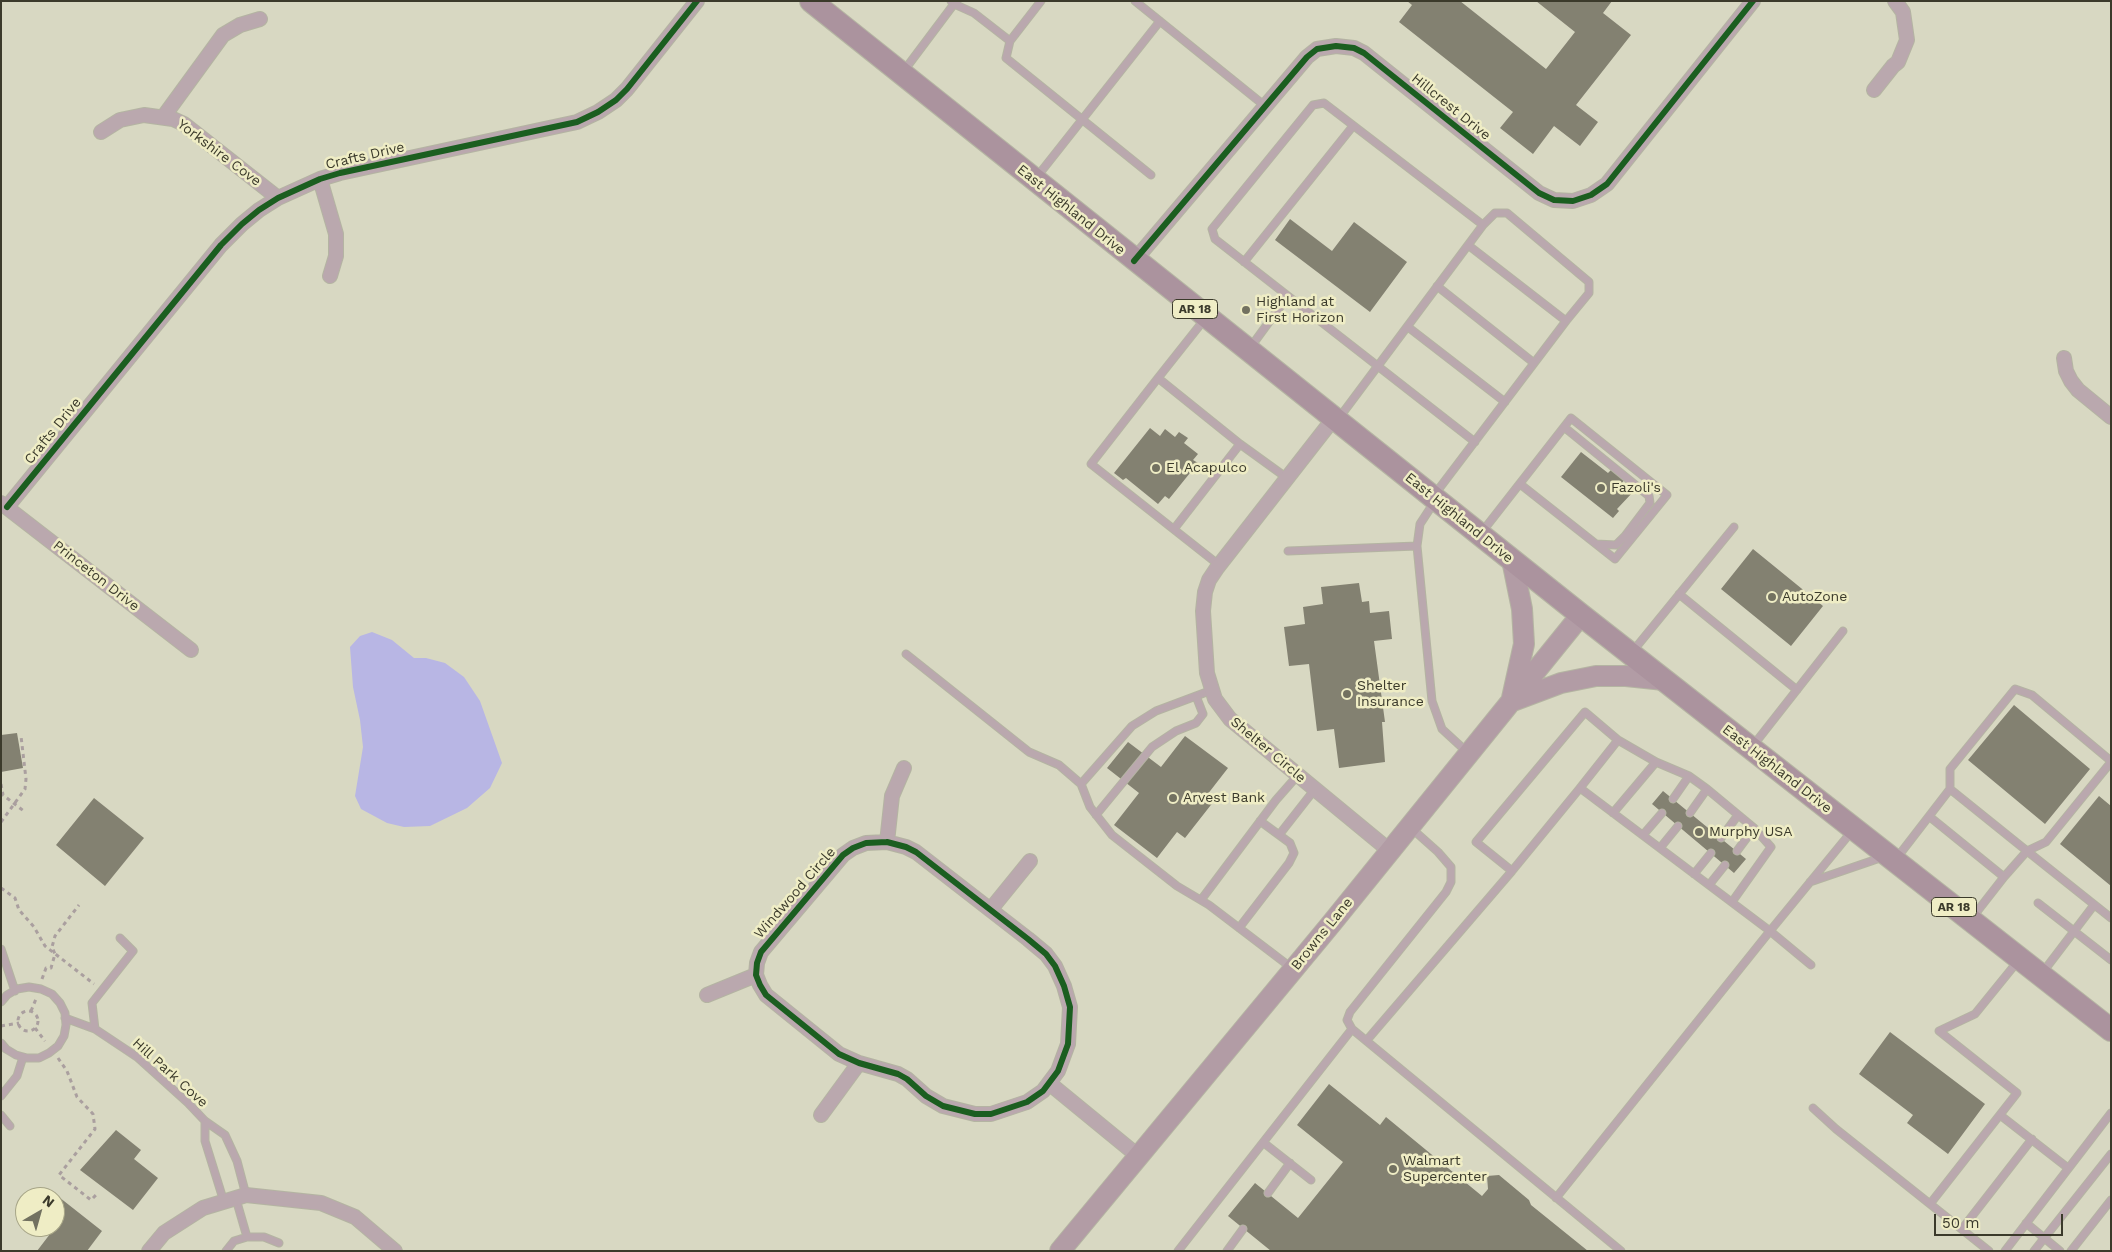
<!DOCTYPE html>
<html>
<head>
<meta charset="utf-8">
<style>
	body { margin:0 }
	#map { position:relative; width:2112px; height:1252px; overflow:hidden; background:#d8d8c2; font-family:"Work Sans",sans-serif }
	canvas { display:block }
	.frame { position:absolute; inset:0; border:2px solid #3b3a2b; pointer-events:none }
	.north { position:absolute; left:15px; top:1187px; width:50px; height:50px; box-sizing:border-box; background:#efedc5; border:1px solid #a7a587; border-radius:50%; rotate:38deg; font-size:14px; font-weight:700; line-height:20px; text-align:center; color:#3b3a2b }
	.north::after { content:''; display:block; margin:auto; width:18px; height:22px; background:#727160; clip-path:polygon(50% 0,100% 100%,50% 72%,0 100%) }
	.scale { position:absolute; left:1934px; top:1214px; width:129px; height:22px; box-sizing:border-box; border:2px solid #3b3a2b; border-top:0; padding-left:6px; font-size:15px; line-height:18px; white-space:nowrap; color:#3b3a2b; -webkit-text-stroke:4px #efedc5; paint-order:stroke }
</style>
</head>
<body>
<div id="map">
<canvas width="2112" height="1252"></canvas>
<div class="frame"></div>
<div class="north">N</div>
<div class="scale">50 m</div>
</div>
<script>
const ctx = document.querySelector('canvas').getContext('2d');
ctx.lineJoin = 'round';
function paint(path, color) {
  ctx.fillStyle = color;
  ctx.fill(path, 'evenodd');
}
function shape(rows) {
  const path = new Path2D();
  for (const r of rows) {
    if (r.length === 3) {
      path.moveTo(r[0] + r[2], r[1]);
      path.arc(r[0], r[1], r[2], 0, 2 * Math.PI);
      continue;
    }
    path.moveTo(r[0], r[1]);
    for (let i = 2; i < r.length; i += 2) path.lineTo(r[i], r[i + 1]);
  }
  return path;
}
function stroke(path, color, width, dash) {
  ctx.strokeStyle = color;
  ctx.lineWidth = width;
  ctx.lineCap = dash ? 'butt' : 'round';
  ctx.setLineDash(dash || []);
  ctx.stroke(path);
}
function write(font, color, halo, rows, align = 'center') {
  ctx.font = font + ' "Work Sans",sans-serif';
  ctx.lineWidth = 5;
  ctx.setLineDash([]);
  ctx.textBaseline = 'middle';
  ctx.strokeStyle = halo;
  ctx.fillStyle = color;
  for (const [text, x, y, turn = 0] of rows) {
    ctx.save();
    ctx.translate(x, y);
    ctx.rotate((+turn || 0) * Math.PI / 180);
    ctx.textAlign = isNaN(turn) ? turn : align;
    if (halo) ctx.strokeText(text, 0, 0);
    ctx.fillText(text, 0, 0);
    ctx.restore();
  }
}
paint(shape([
	[372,632,392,640,414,658,426,658,445,663,464,677,480,701,502,763,490,788,467,808,430,826,404,827,387,823,361,809,355,796,363,747,360,720,353,687,350,647,360,636]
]), '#b8b6e4');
paint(shape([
	[1407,1,1460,1,1546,69,1575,32,1536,1,1612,1,1603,13,1631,35,1576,105,1598,122,1580,146,1554,126,1533,154,1500,128,1513,112,1399,22,1412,5],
	[1290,219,1332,251,1354,222,1407,262,1370,312,1275,240],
	[1150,428,1160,436,1165,429,1175,437,1179,432,1188,438,1184,443,1198,454,1193,460,1198,463,1169,499,1165,496,1158,504,1126,478,1123,480,1114,473],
	[1581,452,1608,473,1612,469,1625,479,1622,483,1633,492,1617,509,1619,511,1613,518,1561,477],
	[1753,549,1823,606,1791,646,1721,589],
	[1359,583,1362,602,1369,601,1370,613,1389,611,1392,639,1374,641,1385,722,1382,722,1385,762,1339,768,1334,729,1317,731,1309,664,1289,666,1284,627,1305,624,1303,607,1323,604,1321,587],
	[2014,705,2090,769,2045,824,1968,760],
	[17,733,23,768,1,772,1,735],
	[1185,736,1228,768,1207,795,1214,801,1185,838,1177,832,1157,858,1114,825,1139,793,1107,768,1128,742,1161,767],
	[1663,791,1746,859,1734,873,1652,804],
	[2099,796,2111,806,2111,886,2060,844],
	[94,798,144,838,105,886,56,845],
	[1890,1032,1985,1104,1948,1154,1907,1123,1913,1115,1859,1074],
	[1329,1084,1380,1125,1386,1117,1482,1196,1488,1189,1487,1176,1499,1175,1529,1200,1531,1205,1588,1251,1271,1251,1228,1216,1255,1183,1298,1218,1343,1162,1297,1125],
	[116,1130,141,1150,134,1159,158,1178,133,1210,80,1170],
	[50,1190,102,1231,87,1251,37,1251,50,1234,43,1227,55,1227,55,1197,45,1197]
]), '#838171');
const lane = shape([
	[957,1,954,4,974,13,1010,41,1041,1],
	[1135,1,1265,106],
	[1010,41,1006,58,1151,175],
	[903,72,954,4,951,1],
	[1036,178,1160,21],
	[1468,245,1566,321,1589,293,1589,282,1507,213,1495,213,1483,225],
	[1244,262,1353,126],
	[1437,286,1534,363],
	[1288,296,1475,442],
	[1204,320,1158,378,1240,444,1287,478],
	[1408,327,1505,402],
	[1250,348,1288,296,1215,239,1212,229,1313,105,1324,103,1483,225,1339,418],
	[1158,378,1091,464,1219,565],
	[1564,427,1649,496,1650,503,1625,536,1616,545,1596,544],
	[1435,494,1566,321],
	[1435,501,1420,524,1417,546,1432,701,1442,729,1467,752],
	[1174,529,1240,444],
	[1482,532,1571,418,1667,495,1615,559,1520,484],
	[1288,551,1417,546],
	[1679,594,1797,690],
	[1633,651,1734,527],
	[906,654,1029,752,1059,765,1081,784],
	[1212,690,1156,711,1132,726,1081,784,1090,807,1112,835,1177,886,1209,905,1293,969],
	[1752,747,1843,631],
	[1656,762,1689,776,1707,789,1754,828,1771,847,1732,902],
	[2111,762,2046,842,2027,851,2111,918],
	[1580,788,1618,740],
	[1950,789,1950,769,2015,689,2032,695,2111,761],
	[1673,799,1689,776],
	[1690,813,1707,789],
	[1096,815,1152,747,1176,731,1196,723,1203,714,1196,696],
	[1930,817,2004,877],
	[1410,827,1438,852,1451,867,1451,882,1446,892,1350,1012,1347,1020,1352,1029,1621,1251],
	[1279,835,1315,789],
	[1643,835,1662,813],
	[1721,838,1738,815],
	[1660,848,1678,826],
	[1737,851,1754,828],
	[1896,859,1950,789,2027,851,2004,877,1972,918],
	[1512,871,1476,842,1585,712,1618,740,1656,762,1613,813],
	[1694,874,1711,853],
	[1810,882,1883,857],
	[1709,885,1725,865],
	[1201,900,1276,800,1298,775],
	[2038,903,2111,960],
	[1239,928,1289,863,1294,853,1290,843,1260,821],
	[1,949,15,991],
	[1811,965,1770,931,1852,831],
	[2043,972,2094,905],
	[1,1002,7,995,17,989,29,987,41,989,52,994,60,1003,65,1013,66,1025,64,1036,58,1046,49,1053,39,1058,27,1058,16,1055,6,1049,1,1043],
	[65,1018,95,1029,137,1057,188,1103,205,1121,225,1135,237,1161,246,1195],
	[95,1029,92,1003,133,951,120,938],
	[1367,1040,1512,871,1580,788,1770,931,1556,1198],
	[1,1096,17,1076,23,1057],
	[1813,1108,1836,1129,1989,1251],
	[1,1115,10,1126],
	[2000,1115,2068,1168],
	[205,1121,205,1141,224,1202],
	[1264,1143,1311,1180],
	[1268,1193,1290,1163],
	[1930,1204,2017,1093,1939,1031,1975,1014,2018,961],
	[2026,1223,2060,1251],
	[1962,1229,2032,1139],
	[247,1237,264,1237,279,1243],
	[226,1251,234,1241,247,1237,236,1199],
	[1178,1251,1352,1029],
	[1227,1251,1243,1229],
	[2005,1251,2111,1113],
	[2034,1251,2111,1154],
	[2071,1251,2111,1200]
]);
const street = shape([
	[1874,90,1893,66,1898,62,1907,40,1903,12,1895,1],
	[164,116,223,35,240,25,260,19],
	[101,132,120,120,144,115,173,119,184,124,278,198],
	[320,179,336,234,336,256,330,276],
	[1134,261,1307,57,1317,49,1336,46,1354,48,1364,53,1539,193,1554,200,1573,201,1591,195,1607,184,1753,1],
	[2064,358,2066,371,2071,381,2078,390,2111,417],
	[1334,418,1217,568,1209,580,1205,592,1203,611,1207,673,1215,699,1230,719,1390,851],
	[1,503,191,650],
	[7,507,221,245,242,224,259,210,278,198,320,179,340,173,577,122,598,112,616,100,627,89,697,1],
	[887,842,906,847,916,852,1028,939,1046,954,1055,966,1064,986,1070,1007,1068,1044,1058,1071,1043,1091,1027,1102,991,1114,975,1114,943,1106,926,1096,907,1079,898,1074,859,1063,839,1054,766,995,760,985,756,975,757,963,761,952,843,855,853,848,866,843,887,842],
	[887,842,892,796,904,768],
	[991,909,1030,861],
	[707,995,756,975],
	[1049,1083,1138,1156],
	[821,1115,859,1063],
	[149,1251,164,1233,203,1208,246,1195,321,1203,355,1217,395,1251]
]);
const secondary = shape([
	[1512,560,1522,609,1524,644,1512,698],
	[1513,701,1561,683,1596,676,1626,676,1664,680],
	[1060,1251,1331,924,1581,615]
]);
const primary = shape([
	[811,1,1581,615,2111,1030]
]);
stroke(lane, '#b4b4a2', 9);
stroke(street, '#b4b4a2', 16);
stroke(secondary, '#b4b4a2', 22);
stroke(primary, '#b4b4a2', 24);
stroke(shape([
	[1,784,3,795,25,812],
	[1,822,25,789,26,779,21,736],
	[1,888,15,898,19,910,34,927,45,946,94,984],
	[42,979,46,968,51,968,55,954,52,947,55,936,79,905],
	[31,1011,36,999],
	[28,1021,10],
	[1,1026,19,1023],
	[35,1028,45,1041],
	[58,1058,67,1071,77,1097,93,1114,95,1129,59,1175,91,1200,96,1195]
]), '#aa9f9f', 3, [4, 4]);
stroke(lane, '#baa8ae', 7);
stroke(street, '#baa8ae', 14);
stroke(secondary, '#b29ca5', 20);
stroke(primary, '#ab939e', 22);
stroke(shape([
	[1134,261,1307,57,1317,49,1336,46,1354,48,1364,53,1539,193,1554,200,1573,201,1591,195,1607,184,1753,1],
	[7,507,221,245,242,224,259,210,278,198,320,179,340,173,577,122,598,112,616,100,627,89,697,1],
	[887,842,906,847,916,852,1028,939,1046,954,1055,966,1064,986,1070,1007,1068,1044,1058,1071,1043,1091,1027,1102,991,1114,975,1114,943,1106,926,1096,907,1079,898,1074,859,1063,839,1054,766,995,760,985,756,975,757,963,761,952,843,855,853,848,866,843,887,842]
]), '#1b5e20', 6);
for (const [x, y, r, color] of [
	[1246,310,5,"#727160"],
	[1156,468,5,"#727160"],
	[1601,488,5,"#727160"],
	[1772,597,5,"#727160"],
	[1347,694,5,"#727160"],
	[1173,798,5,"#727160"],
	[1699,832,5,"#727160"],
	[1393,1169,5,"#727160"]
]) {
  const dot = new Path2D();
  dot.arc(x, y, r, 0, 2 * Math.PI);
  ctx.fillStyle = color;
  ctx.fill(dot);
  stroke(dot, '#efedc5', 2);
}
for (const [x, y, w] of [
	[1195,309,45],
	[1954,907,45]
]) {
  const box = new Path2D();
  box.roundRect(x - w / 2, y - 9.5, w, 19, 4);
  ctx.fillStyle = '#efedc5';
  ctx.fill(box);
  stroke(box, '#3b3a2b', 1);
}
write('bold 12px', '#3b3a2b', null, [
	["AR 18",1195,309],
	["AR 18",1954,907]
]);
write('14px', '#3b3a2b', '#efedc5', [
	["Hillcrest Drive",1451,107,39],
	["Yorkshire Cove",219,153,37],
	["Crafts Drive",365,156,-13],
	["East Highland Drive",1071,210,39],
	["Crafts Drive",53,431,-51],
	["East Highland Drive",1459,518,39],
	["Princeton Drive",96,576,38],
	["Shelter Circle",1268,750,40],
	["East Highland Drive",1777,769,38],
	["Windwood Circle",795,893,-49],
	["Browns Lane",1322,934,-51],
	["Hill Park Cove",170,1073,42]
]);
write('14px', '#3b3a2b', '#efedc5', [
	["Highland at",1256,302],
	["First Horizon",1256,318],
	["El Acapulco",1166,468],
	["Fazoli's",1611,488],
	["AutoZone",1782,597],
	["Shelter",1357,686],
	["Insurance",1357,702],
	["Arvest Bank",1183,798],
	["Murphy USA",1709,832],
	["Walmart",1403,1161],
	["Supercenter",1403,1177]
], 'left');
</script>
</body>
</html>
